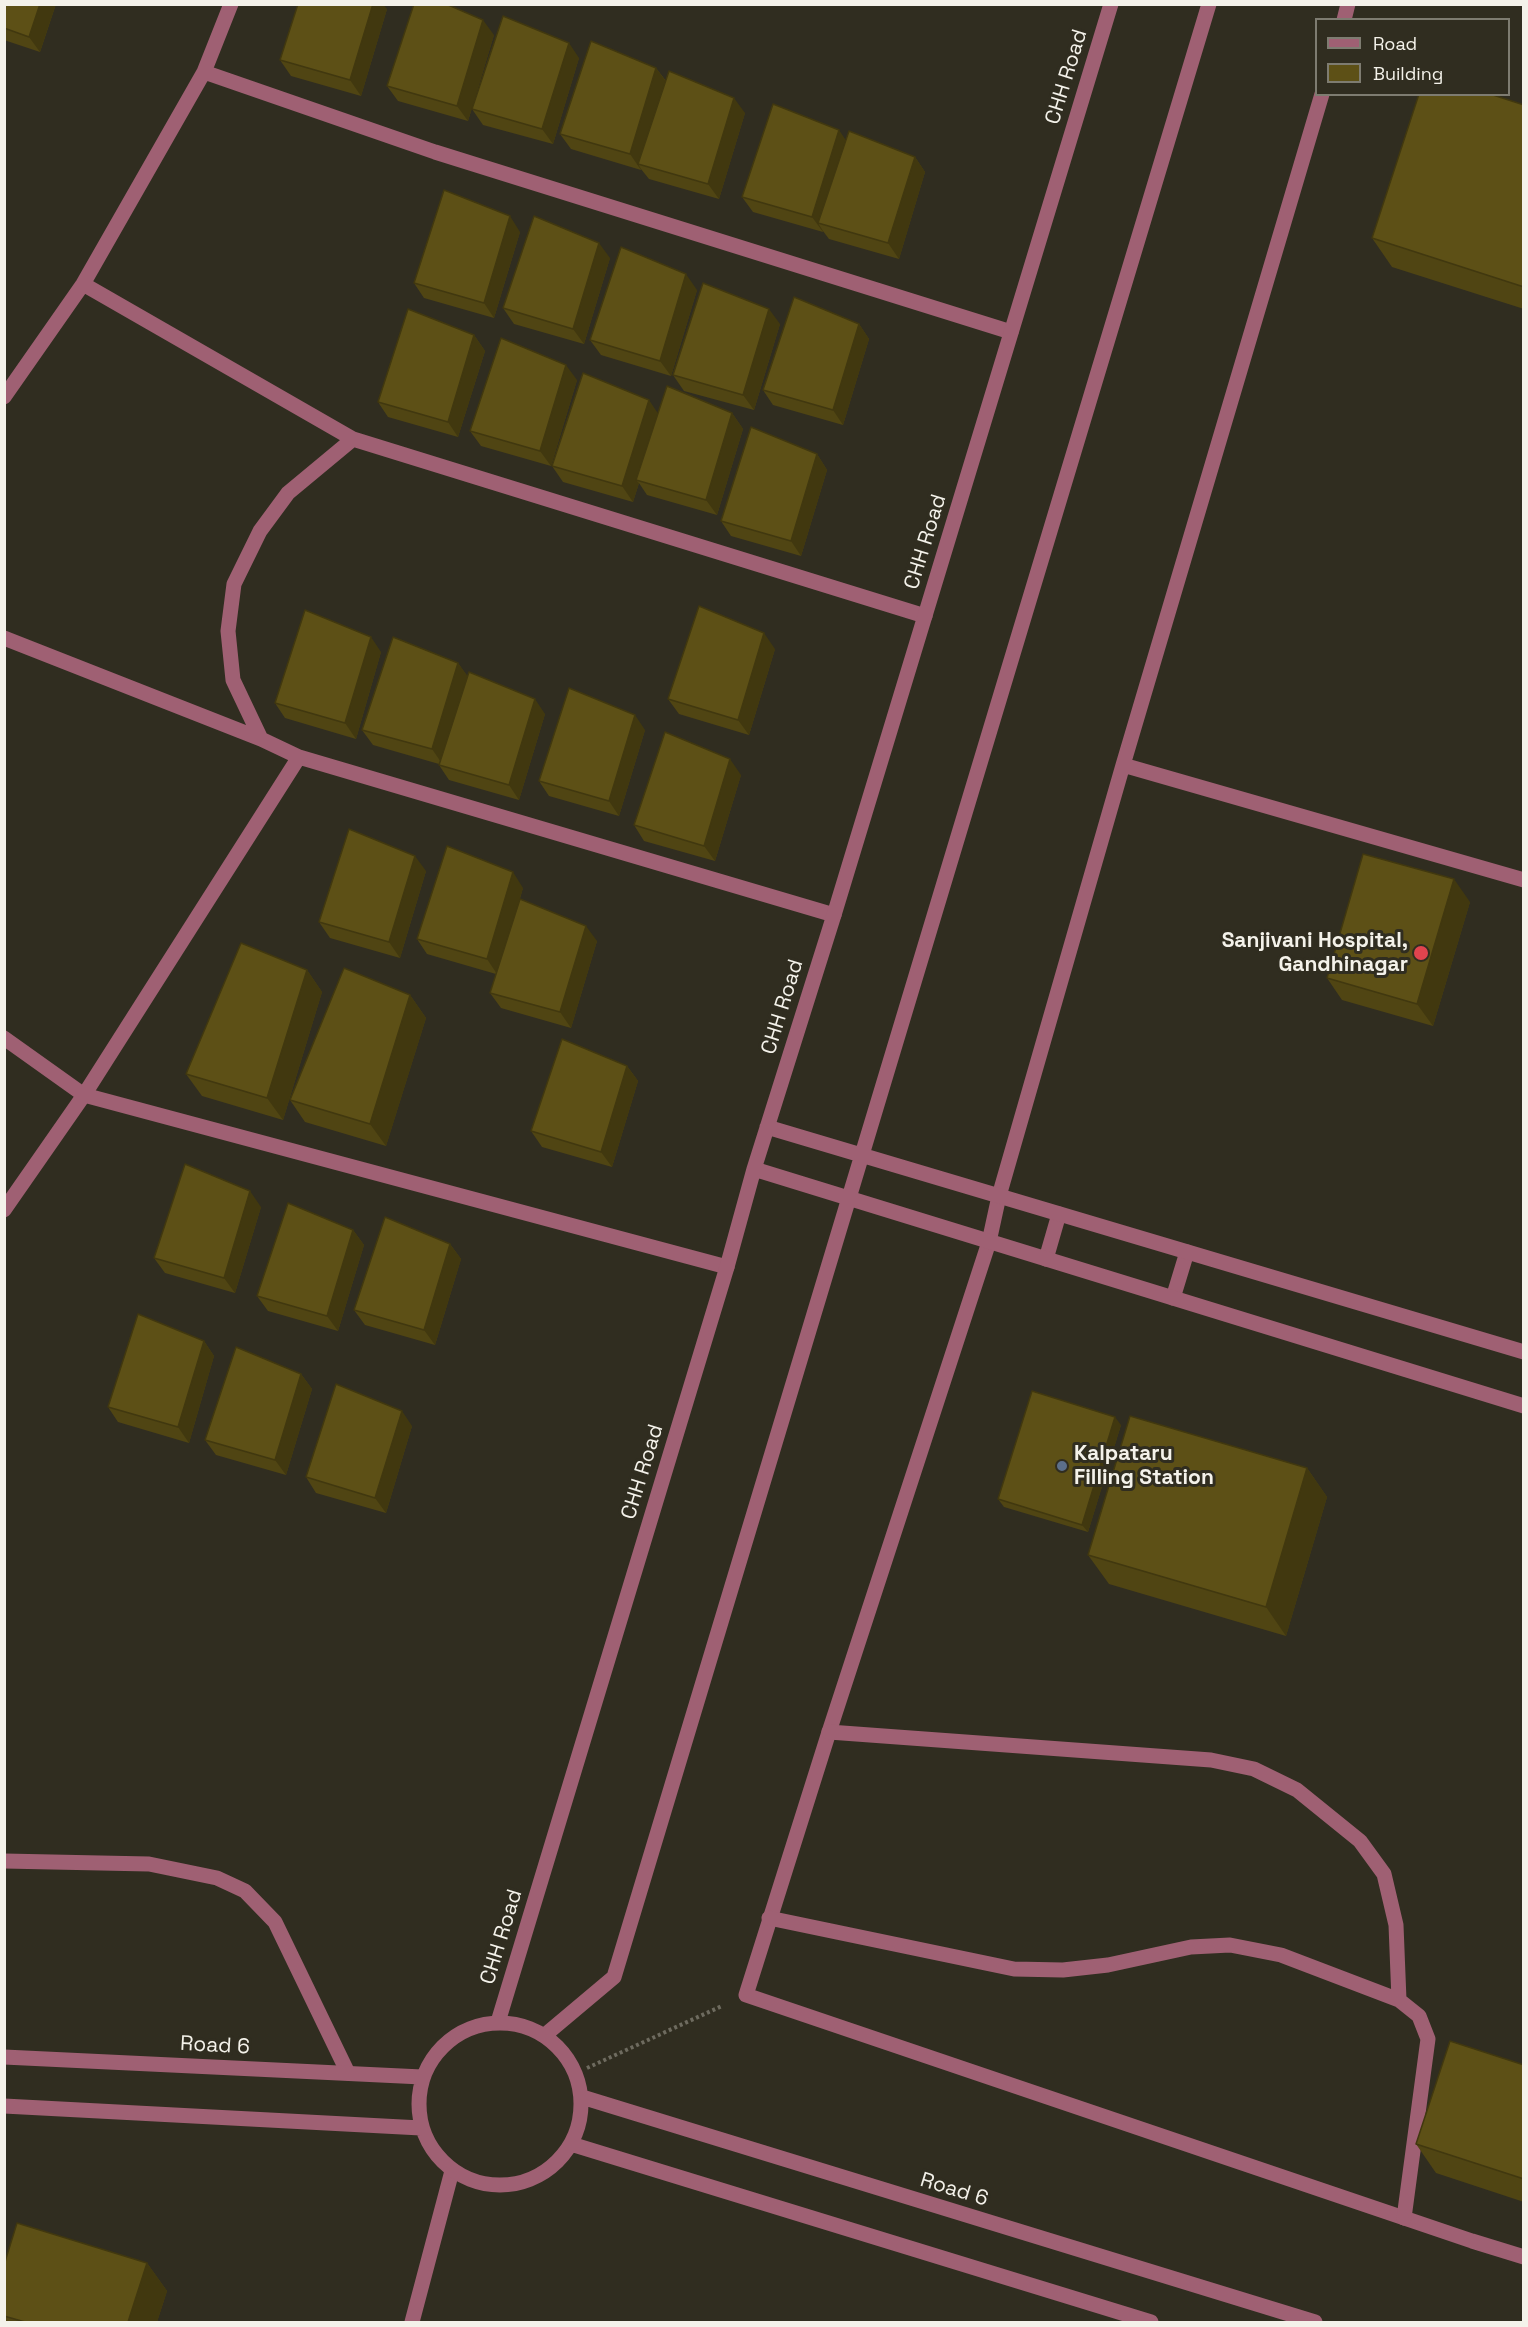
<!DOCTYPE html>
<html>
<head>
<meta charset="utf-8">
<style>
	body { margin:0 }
	#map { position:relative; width:1528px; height:2327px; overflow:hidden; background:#302d20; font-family:"Space Grotesk",sans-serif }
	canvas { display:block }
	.frame { position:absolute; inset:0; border:6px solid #f4f2ea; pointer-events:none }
	.legend { position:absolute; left:1315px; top:18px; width:195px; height:78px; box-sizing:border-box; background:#302d20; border:2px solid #7e7c71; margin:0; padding:8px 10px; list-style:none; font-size:18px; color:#f4f2ea }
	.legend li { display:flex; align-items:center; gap:12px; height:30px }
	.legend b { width:30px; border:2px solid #7e7c71 }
</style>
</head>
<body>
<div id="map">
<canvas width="1528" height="2327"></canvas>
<div class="frame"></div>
<ul class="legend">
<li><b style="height:8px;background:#9f6073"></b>Road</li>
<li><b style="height:16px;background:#5d5016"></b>Building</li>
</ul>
</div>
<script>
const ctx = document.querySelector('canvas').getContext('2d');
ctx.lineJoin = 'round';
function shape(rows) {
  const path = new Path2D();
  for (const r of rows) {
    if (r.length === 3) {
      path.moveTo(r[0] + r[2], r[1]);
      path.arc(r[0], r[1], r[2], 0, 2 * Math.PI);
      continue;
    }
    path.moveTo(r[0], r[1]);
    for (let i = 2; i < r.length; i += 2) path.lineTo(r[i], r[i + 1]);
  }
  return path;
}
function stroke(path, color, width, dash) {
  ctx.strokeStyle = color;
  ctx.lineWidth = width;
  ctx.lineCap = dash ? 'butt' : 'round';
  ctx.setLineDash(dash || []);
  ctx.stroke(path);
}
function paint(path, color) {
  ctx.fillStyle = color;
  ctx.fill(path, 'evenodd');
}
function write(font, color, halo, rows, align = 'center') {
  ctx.font = font + ' "Space Grotesk",sans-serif';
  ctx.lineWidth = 6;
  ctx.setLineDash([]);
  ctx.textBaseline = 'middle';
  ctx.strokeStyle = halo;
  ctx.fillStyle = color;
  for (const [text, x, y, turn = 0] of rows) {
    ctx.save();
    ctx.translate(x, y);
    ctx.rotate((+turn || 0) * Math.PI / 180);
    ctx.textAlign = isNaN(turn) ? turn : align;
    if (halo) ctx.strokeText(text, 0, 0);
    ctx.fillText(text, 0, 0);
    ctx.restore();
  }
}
stroke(shape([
	[587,2068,722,2006]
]), '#6e6b5f', 4, [3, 3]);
stroke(shape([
	[989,1242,829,1732,746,1995,1472,2241,1524,2257],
	[1046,1259,1059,1214],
	[1173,1298,1187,1252]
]), '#9f6073', 15);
stroke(shape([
	[1344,20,1348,4],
	[204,72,435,152,1011,332],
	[83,284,353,439,925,616],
	[4,397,83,284,204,72,231,4],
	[4,638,261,739,299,757,834,915],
	[261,739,233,680,228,631,234,584,260,531,288,493,353,439],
	[1123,765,1524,880],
	[4,1038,84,1095,299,757],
	[4,1210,84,1095,727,1267],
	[989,1242,999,1196,1123,765,1322,94],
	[829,1732,1211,1760,1254,1769,1297,1790,1360,1841,1384,1874,1396,1925,1399,2000],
	[4,1861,149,1864,217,1878,245,1891,275,1922,348,2073],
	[769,1918,1014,1969,1063,1970,1108,1965,1191,1947,1230,1945,1281,1955,1399,2000,1419,2016,1428,2039,1404,2218],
	[412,2322,452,2171]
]), '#9f6073', 15);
stroke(shape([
	[767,1127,1524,1352],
	[754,1169,1524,1406],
	[498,2022,727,1267,754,1169,834,915,1111,4],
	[500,2104,81],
	[545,2035,614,1977,1209,4],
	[4,2057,422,2077],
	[582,2097,1315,2322],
	[4,2106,421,2128],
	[571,2144,1151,2322]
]), '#9f6073', 15);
paint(shape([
	[4,4,56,4,40,52,4,40],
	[387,9,361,96,291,76,280,60],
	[494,35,468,121,398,101,387,86],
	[579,58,553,144,483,125,472,109],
	[656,68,666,81,745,113,719,199,649,179,641,169,641,170,571,149,560,134],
	[1524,105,1524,309,1392,267,1372,238],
	[846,140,915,157,925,172,899,259,829,239,823,231,823,232,753,212,742,197],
	[520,232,494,318,424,298,414,283],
	[610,258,584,344,514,324,503,308],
	[697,290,671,376,601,355,590,340],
	[780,324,754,410,684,391,673,375],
	[859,324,869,339,843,425,773,405,763,390],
	[474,335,485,351,458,437,388,417,378,402],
	[577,380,551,466,481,446,470,431],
	[658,413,732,413,743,429,717,515,647,495,639,483,633,502,563,482,552,466],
	[817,454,827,470,801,556,731,536,721,521],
	[775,649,749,735,679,714,668,699],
	[381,652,356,739,285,718,275,703],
	[458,663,467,676,545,714,519,800,449,780,439,765,439,764,373,745,362,730],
	[645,730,619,816,549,796,539,781],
	[741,775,715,861,644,841,634,825],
	[426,871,400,958,330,938,319,922],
	[523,888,516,912,597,941,571,1028,501,1008,490,993,496,974,427,954,417,939],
	[1470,902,1433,1026,1342,1000,1327,978],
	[307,970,322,992,283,1120,202,1096,186,1074],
	[410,995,426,1018,386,1146,305,1122,290,1100],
	[627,1066,638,1081,612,1167,542,1147,531,1131],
	[261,1207,235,1293,165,1273,154,1258],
	[353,1230,364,1245,338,1331,268,1311,257,1296],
	[450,1244,461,1259,435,1345,365,1325,354,1310],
	[204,1341,214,1356,189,1443,118,1422,108,1407],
	[301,1374,312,1389,286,1475,216,1455,205,1440],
	[1121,1425,1088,1532,1004,1507,998,1499],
	[412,1426,386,1513,316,1493,306,1477],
	[1307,1468,1327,1497,1286,1636,1109,1584,1088,1555],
	[1524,2065,1524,2202,1436,2173,1416,2144],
	[147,2263,167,2291,157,2322,4,2322,4,2316]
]), '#504513');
paint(shape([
	[40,4,56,4,40,52,29,37],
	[373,4,383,4,387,9,361,96,350,80],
	[483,20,494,35,468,121,457,106],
	[569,43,579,58,553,144,542,129],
	[656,68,667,83,638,164,641,169,641,170,630,154],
	[734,98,745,113,719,199,708,184],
	[839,130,849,145,818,223,823,231,823,232,812,217],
	[915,157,925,172,899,259,888,243],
	[510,216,520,232,494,318,484,303],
	[599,243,610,258,584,344,573,329],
	[686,274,697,290,671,376,660,361],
	[769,309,780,324,754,410,743,395],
	[859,324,869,339,843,425,833,410],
	[474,335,485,351,458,437,448,422],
	[566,365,577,380,551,466,540,451],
	[649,400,659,415,636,480,639,483,633,502,622,486],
	[732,413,743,429,717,515,706,500],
	[817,454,827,470,801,556,791,541],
	[764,633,775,649,749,735,738,720],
	[371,637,381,652,356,739,345,723],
	[458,663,469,678,443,765,432,749],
	[535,699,545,714,519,800,509,785],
	[635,715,645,730,619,816,609,801],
	[730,759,741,775,715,861,704,846],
	[415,856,426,871,400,958,389,942],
	[513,872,523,888,497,974,487,959],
	[1454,879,1470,902,1433,1026,1417,1004],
	[586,926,597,941,571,1028,560,1012],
	[307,970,322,992,283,1120,267,1098],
	[410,995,426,1018,386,1146,370,1124],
	[627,1066,638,1081,612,1167,601,1152],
	[250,1191,261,1207,235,1293,224,1278],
	[353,1230,364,1245,338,1331,327,1316],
	[450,1244,461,1259,435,1345,424,1330],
	[204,1341,214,1356,189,1443,178,1427],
	[301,1374,312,1389,286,1475,275,1460],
	[402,1411,412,1426,386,1513,375,1498],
	[1115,1417,1121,1425,1088,1532,1082,1525],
	[1307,1468,1327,1497,1286,1636,1266,1607],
	[147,2263,167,2291,157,2322,128,2322]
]), '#41380f');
const building = shape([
	[4,4,40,4,29,37,4,28,4,4],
	[298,4,373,4,350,80,280,60,298,4],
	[414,4,446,4,483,20,457,106,387,86,414,4],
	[503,16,569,43,542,129,472,109,503,16],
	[591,41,656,68,630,154,560,134,591,41],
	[669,71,734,98,708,184,638,164,669,71],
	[1419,94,1490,94,1524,105,1524,287,1372,238,1419,94],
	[773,104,839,130,812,217,742,197,773,104],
	[849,131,915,157,888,243,818,223,849,131],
	[444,190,510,216,484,303,414,283,444,190],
	[534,216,599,243,573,329,503,308,534,216],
	[621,247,686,274,660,361,590,340,621,247],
	[703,283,769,309,743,395,673,375,703,283],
	[794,297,859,324,833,410,763,390,794,297],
	[408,309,474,335,448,422,378,402,408,309],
	[501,338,566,365,540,451,470,431,501,338],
	[583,373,649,400,622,486,552,466,583,373],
	[667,386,732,413,706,500,636,480,667,386],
	[751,427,817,454,791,541,721,521,751,427],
	[699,606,764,633,738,720,668,699,699,606],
	[305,610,371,637,345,723,275,703,305,610],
	[393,637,458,663,432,749,362,730,393,637],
	[469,672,535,699,509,785,439,765,469,672],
	[569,688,635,715,609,801,539,781,569,688],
	[665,732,730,759,704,846,634,825,665,732],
	[349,829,415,856,389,942,319,922,349,829],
	[447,846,513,872,487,959,417,939,447,846],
	[1363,854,1454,879,1417,1004,1327,978,1363,854],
	[520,899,586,926,560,1012,490,993,520,899],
	[241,943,307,970,267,1098,186,1074,241,943],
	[344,968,410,995,370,1124,290,1100,344,968],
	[562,1039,627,1066,601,1152,531,1131,562,1039],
	[185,1164,250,1191,224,1278,154,1258,185,1164],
	[288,1203,353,1230,327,1316,257,1296,288,1203],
	[385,1217,450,1244,424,1330,354,1310,385,1217],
	[138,1314,204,1341,178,1427,108,1407,138,1314],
	[236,1347,301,1374,275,1460,205,1440,236,1347],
	[336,1384,402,1411,375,1498,306,1477,336,1384],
	[1032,1391,1115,1417,1082,1525,998,1499,1032,1391],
	[1130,1416,1307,1468,1266,1607,1088,1555,1130,1416],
	[1450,2041,1524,2065,1524,2179,1416,2144,1450,2041],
	[17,2223,147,2263,128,2322,25,2322,4,2316,4,2265,17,2223]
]);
paint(building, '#5d5016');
stroke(building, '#41380f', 1.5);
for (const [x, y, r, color] of [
	[1421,953,8,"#e0444e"],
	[1062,1466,6,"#5c6f8a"]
]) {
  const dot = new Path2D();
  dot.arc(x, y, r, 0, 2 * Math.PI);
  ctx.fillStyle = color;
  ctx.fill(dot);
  stroke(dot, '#302d20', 2);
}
write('21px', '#f4f2ea', '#302d20', [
	["CHH Road",1067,77,-73],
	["CHH Road",926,542,-73],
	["CHH Road",783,1007,-73],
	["CHH Road",643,1472,-73],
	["CHH Road",502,1937,-73],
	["Road 6",215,2046,3],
	["Road 6",954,2190,17]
]);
write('bold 21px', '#f4f2ea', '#302d20', [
	["Sanjivani Hospital,",1408,941],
	["Gandhinagar",1408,965],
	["Kalpataru",1074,1454,"left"],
	["Filling Station",1074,1478,"left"]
], 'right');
</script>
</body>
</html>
